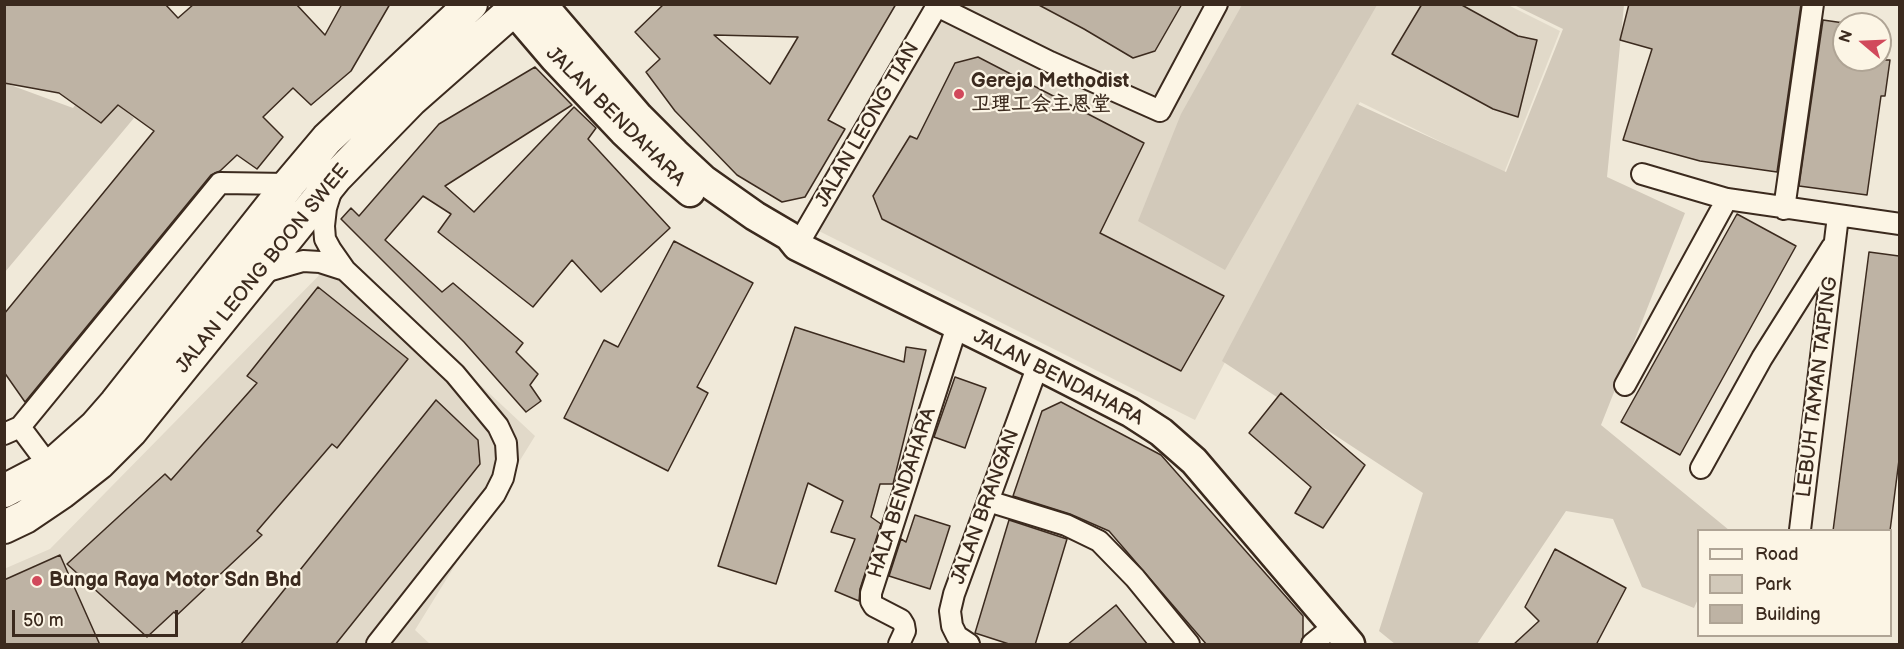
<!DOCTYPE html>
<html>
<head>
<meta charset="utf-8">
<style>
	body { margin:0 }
	#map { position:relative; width:1904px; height:649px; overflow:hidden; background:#f0e9d9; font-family:"Balsamiq Sans",sans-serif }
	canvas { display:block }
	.frame { position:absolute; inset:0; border:6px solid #3b2a1e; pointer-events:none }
	.legend { position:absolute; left:1697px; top:529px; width:195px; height:108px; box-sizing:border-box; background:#fcf5e5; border:2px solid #afa495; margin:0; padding:8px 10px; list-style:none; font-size:18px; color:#3b2a1e }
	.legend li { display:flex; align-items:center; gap:12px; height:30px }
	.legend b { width:30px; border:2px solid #afa495 }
	.north { position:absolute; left:1832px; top:12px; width:60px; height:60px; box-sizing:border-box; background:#fcf5e5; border:2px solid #afa495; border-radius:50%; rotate:289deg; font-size:16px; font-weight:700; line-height:24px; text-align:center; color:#3b2a1e }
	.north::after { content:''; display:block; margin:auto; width:21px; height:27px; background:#d1495b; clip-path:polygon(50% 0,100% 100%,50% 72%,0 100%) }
	.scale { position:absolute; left:12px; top:610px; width:166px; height:27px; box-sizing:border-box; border:3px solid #3b2a1e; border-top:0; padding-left:8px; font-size:18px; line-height:21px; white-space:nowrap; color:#3b2a1e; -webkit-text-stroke:4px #fcf5e5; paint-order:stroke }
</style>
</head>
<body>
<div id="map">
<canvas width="1904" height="649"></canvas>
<div class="frame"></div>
<ul class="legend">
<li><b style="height:8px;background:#fcf5e5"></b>Road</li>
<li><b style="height:16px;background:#d2c9ba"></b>Park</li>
<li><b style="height:16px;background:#beb3a4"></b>Building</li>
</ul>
<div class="north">N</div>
<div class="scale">50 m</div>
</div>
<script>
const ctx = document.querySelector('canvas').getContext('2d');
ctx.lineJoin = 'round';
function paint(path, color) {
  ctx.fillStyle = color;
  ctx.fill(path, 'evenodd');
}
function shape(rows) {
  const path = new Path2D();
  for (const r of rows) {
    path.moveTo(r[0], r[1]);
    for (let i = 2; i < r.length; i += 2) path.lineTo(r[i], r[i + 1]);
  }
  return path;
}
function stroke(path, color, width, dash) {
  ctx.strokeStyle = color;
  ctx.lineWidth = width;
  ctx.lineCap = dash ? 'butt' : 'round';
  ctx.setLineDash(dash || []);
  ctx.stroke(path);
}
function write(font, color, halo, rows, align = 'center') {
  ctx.font = font + ' "Balsamiq Sans","LXGW WenKai TC",sans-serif';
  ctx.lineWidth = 4.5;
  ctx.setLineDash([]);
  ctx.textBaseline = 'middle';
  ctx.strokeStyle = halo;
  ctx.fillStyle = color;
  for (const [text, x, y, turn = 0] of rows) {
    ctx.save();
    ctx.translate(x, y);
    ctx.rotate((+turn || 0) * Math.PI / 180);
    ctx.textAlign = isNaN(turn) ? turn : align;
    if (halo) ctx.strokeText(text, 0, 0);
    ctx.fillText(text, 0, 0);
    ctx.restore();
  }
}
paint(shape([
	[1506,4,1560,31,1504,173,1360,102,1195,420,805,224,932,5],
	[340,254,535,436,415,630,430,644,5,644,4,569,50,549]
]), '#e1d9c9');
paint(shape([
	[1242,5,1377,5,1225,270,1138,221,1181,114],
	[1514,5,1624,5,1607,177,1685,213,1601,425,1729,530,1698,530,1698,599,1694,608,1642,587,1613,519,1566,511,1477,644,1395,644,1379,631,1423,493,1222,361,1357,104,1506,172,1563,29],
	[5,83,73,108,91,83,134,118,5,272]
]), '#d2c9ba');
const building = shape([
	[4,4,165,4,178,18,194,4,296,4,325,35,342,4,390,4,351,71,311,105,293,88,263,117,283,137,257,169,237,155,220,171,211,175,25,402,4,372,4,314,154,131,118,105,101,123,59,93,4,83,4,4],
	[664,4,896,4,828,120,845,129,805,197,782,202,737,175,675,111,646,72,660,59,635,32,664,4],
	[714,35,798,37,770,84,714,35],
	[1037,4,1182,4,1155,51,1133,58,1084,29,1037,4],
	[1422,4,1460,4,1518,36,1537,40,1518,117,1493,109,1392,54,1422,4],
	[1629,4,1801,4,1777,172,1700,161,1623,140,1652,49,1620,40,1629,4],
	[1823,20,1844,23,1844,60,1890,60,1885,96,1881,96,1867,195,1799,186,1823,20],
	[978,57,1144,143,1100,233,1224,296,1181,371,882,219,873,196,910,136,917,139,955,63,978,57],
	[535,67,572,105,445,186,474,212,574,107,596,128,588,139,670,228,601,292,572,260,533,307,438,232,451,214,423,196,385,240,442,292,453,283,523,343,516,352,538,374,530,385,541,401,526,412,464,342,341,219,351,208,359,216,439,124,535,67],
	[1737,214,1796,246,1680,455,1621,422,1737,214],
	[674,241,753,283,697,387,708,393,668,471,564,418,604,340,618,347,674,241],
	[1869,252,1899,256,1899,460,1890,531,1833,531,1869,252],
	[318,287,408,359,337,448,332,444,257,531,262,535,177,615,174,612,147,637,67,564,165,474,171,480,257,383,247,376,318,287],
	[795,327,904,362,906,347,926,350,893,484,880,484,871,517,881,524,860,589,859,601,835,591,855,539,831,532,843,501,808,483,776,584,718,566,795,327],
	[955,377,986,388,965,448,934,437,955,377],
	[1281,393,1365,465,1323,528,1295,513,1311,487,1249,433,1281,393],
	[436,400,478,440,480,464,335,645,240,645,436,400],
	[1061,402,1161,455,1303,616,1303,637,1300,645,1207,645,1109,531,1070,514,1013,496,1042,411,1061,402],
	[915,515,950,526,930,589,889,576,901,539,906,542,915,515],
	[1009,520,1067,539,1035,645,1012,645,975,633,1009,520],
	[1555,549,1626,588,1596,645,1513,645,1539,621,1525,607,1555,549],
	[60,555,100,645,4,645,4,580,60,555],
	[1116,605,1148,645,1067,645,1116,605]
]);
paint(building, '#beb3a4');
stroke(building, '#3b2a1e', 1.5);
const minor = shape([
	[937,6,1050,62,1160,111,1217,4],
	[1642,174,1727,199,1900,224],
	[331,192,326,208,324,226,325,239,331,250,345,270,455,374,498,426,506,443,507,460,503,478,495,494,377,644],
	[1784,209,1813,4],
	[797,246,938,4],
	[261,273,303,261,320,262,345,270],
	[1625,385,1727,199],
	[20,427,50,467],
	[4,434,20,427,220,183,289,184],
	[1701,468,1762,358,1832,247],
	[988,501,1066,525,1099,541,1135,578,1189,644],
	[1800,530,1838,216],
	[899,644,905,631,904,625,901,620,874,606,871,601,871,593,957,326],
	[969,644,957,636,952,626,950,611,954,594,1038,365],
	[1312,644,1334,626]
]);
const secondary = shape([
	[508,4,555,59,623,131,662,168,690,192],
	[542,4,639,117,675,153,704,180,755,216,789,236,797,246,1038,365,1130,412,1161,432,1194,461,1350,644]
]);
const primary = shape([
	[4,491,50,467,95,427,116,403,289,184,327,139,471,4],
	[4,527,25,517,62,492,99,463,131,431,336,177,411,100,520,4]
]);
stroke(minor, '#3b2a1e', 24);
stroke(secondary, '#3b2a1e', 33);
stroke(primary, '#3b2a1e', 36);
stroke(minor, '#fcf5e5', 20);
stroke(secondary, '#fcf5e5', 28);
stroke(primary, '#fcf5e5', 32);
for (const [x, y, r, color] of [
	[959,94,6,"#d1495b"],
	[37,581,6,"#d1495b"]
]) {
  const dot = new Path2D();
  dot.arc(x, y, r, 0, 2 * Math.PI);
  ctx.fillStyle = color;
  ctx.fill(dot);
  stroke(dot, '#fcf5e5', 2);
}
write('bold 20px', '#3b2a1e', '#fcf5e5', [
	["Gereja Methodist",971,82],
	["卫理工会主恩堂",971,105],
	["Bunga Raya Motor Sdn Bhd",49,581]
], 'left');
write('20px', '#3b2a1e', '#fcf5e5', [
	["JALAN BENDAHARA",615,117,45],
	["JALAN LEONG TIAN",868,125,-60],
	["JALAN LEONG BOON SWEE",263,269,-51],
	["JALAN BENDAHARA",1058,378,27],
	["LEBUH TAMAN TAIPING",1818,387,-83],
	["HALA BENDAHARA",903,493,-72],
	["JALAN BRANGAN",986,507,-70]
]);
</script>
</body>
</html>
